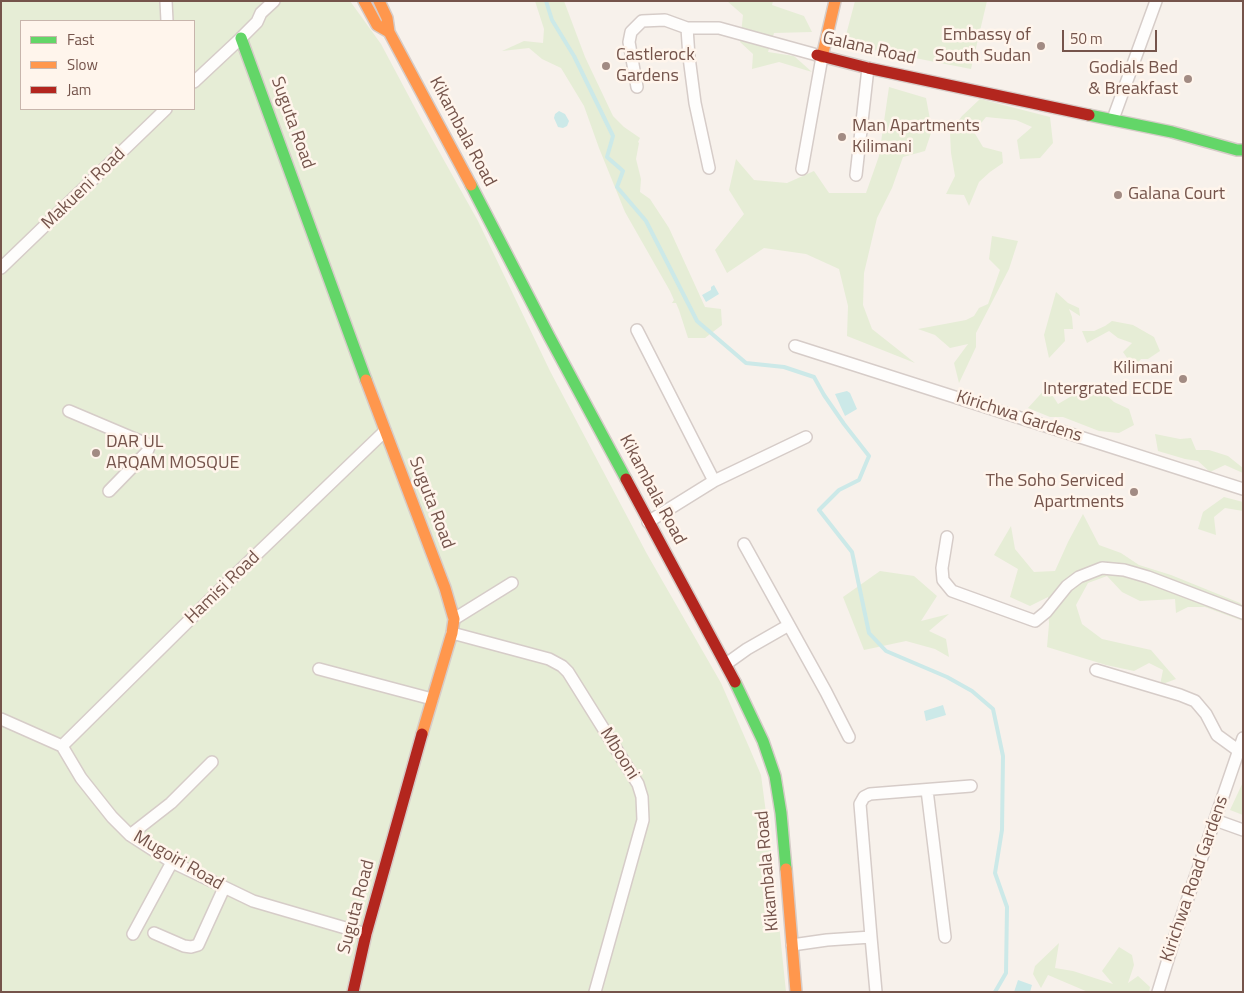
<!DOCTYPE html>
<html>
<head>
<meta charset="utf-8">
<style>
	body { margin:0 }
	#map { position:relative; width:1244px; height:993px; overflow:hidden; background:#f7f1eb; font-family:"Titillium Web",sans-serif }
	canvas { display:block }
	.frame { position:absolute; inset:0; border:2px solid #75544b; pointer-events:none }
	.legend { position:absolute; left:20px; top:20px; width:175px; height:90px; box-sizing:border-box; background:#fff5ec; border:1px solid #c8b5ac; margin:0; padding:6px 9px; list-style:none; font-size:15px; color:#75544b }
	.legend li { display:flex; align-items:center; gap:10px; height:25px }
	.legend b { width:25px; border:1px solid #c8b5ac }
	.scale { position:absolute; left:1062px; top:30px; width:95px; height:22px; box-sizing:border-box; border:2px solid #75544b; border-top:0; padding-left:6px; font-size:15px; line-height:18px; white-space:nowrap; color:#75544b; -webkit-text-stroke:4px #fff5ec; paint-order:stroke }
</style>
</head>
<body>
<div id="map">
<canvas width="1244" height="993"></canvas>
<div class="frame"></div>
<ul class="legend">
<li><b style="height:6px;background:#63d668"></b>Fast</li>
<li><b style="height:6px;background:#ff974d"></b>Slow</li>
<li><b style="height:6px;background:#b3261e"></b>Jam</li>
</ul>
<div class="scale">50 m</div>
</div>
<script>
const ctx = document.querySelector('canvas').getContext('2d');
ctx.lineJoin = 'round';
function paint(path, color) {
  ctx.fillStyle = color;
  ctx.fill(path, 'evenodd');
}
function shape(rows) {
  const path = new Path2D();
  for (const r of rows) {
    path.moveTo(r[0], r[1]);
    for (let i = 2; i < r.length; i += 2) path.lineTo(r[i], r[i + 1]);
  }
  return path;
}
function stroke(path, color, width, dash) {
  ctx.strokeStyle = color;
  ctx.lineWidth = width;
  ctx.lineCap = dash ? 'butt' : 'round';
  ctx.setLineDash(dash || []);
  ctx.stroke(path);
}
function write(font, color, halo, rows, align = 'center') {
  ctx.font = font + ' "Titillium Web",sans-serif';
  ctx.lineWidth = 5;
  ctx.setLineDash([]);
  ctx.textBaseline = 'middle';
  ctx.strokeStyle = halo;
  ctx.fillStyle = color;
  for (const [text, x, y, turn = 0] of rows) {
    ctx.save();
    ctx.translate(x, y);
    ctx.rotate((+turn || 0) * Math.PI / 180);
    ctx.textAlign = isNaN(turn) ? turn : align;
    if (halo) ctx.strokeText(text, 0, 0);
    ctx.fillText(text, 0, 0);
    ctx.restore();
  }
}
paint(shape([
	[1,1,350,1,381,44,422,121,478,221,550,371,647,554,721,683,749,747,761,775,773,866,786,992,1,992],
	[21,21,194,21,194,109,21,109],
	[535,1,564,1,585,57,613,116,624,127,640,138,638,142,639,143,636,159,641,179,640,192,650,199,669,228,705,307,721,309,722,325,705,338,688,338,679,310,676,303,672,303,674,300,670,291,625,212,599,148,584,106,561,68,542,59,529,48,502,51,524,41,543,43,544,29],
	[727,1,773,1,772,5,804,16,812,32,774,33,768,52,794,56,812,72,779,62,752,69,753,54,740,42,743,15],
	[855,1,987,1,971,69,874,50,846,35],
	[889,87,926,98,932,130,925,151,903,157,892,188,877,218,864,273,863,305,872,329,915,363,847,336,848,306,839,269,806,254,764,248,727,273,715,250,744,214,729,190,736,159,754,180,787,183,814,171,829,193,866,193,879,156],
	[980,99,1050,117,1053,143,1040,158,1020,159,1017,140,1032,127,1016,120,986,117,974,132,983,147,1002,152,1003,163,990,172,979,182,969,206,964,195,946,194,955,176,951,153,950,132,962,116],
	[992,236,1018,241,1009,269,976,333,976,347,959,383,954,363,968,344,950,348,935,335,918,329,966,320,974,316,979,308,988,304,1000,270,989,259],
	[1056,292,1068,303,1079,308,1080,316,1069,309,1072,317,1073,329,1064,329,1065,341,1049,358,1044,335],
	[1112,321,1133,325,1154,337,1160,351,1148,359,1141,359,1134,368,1123,352,1132,343,1118,338,1109,331,1087,343,1082,331,1094,331,1105,326],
	[1086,384,1101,390,1114,402,1129,409,1134,425,1119,433,1099,431,1063,417,1050,417,1028,408,1047,387,1058,404,1075,394],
	[1155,434,1180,439,1191,438,1196,450,1209,450,1228,456,1243,468,1243,473,1225,465,1210,472,1198,461,1185,459,1158,451],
	[1224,497,1243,502,1243,511,1225,508,1214,517,1216,535,1198,529,1203,512],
	[1083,514,1099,545,1121,553,1139,565,1171,575,1240,603,1243,606,1243,621,1205,607,1188,607,1176,613,1175,599,1140,601,1122,592,1107,576,1088,583,1076,605,1082,624,1102,639,1151,650,1176,679,1160,685,1163,670,1149,663,1134,671,1106,665,1047,647,1049,624,1048,597,1030,606,1010,597,1018,569,994,555,1011,526,1015,549,1034,572,1055,571,1068,542],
	[880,571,914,576,937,596,921,621,949,614,929,631,946,639,949,657,935,649,906,641,864,650,843,597],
	[1243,782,1243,815,1230,810],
	[1059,943,1055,968,1073,971,1113,984,1102,971,1119,947,1132,955,1134,965,1128,983,1138,976,1150,987,1149,992,1088,992,1048,975,1041,988,1033,974,1035,966]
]), '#e6edd6');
paint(shape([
	[559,111,565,114,569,121,567,126,563,128,558,127,554,118,555,114],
	[714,285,719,294,706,302,702,295,711,290,711,287],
	[847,391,850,393,857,409,845,416,835,394],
	[943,705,946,715,926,721,924,711],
	[1018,980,1032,985,1030,992,1014,992]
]), '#cce9e8');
stroke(shape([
	[546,1,552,20,574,56,613,136,607,157,623,171,617,187,646,221,697,321,746,363,784,367,814,377,824,395,844,424,869,456,859,480,839,490,819,510,852,552,869,633,886,651,947,677,972,691,993,709,1003,756,1002,830,995,873,1007,907,1006,973,995,992]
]), '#cce9e8', 4);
const street = shape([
	[166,1,167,21],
	[687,28,689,57,695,103,709,168],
	[194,82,241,38,257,22,261,13,274,1],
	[637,87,629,42,631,32,642,21,665,20,687,28,719,28,817,55],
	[1113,119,1156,1],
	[802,169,822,57],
	[856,175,868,68],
	[1,268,166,109],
	[637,330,714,481],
	[795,346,1243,489],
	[69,411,147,444,149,447,147,452,109,491],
	[648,522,714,481,806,437],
	[947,537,942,568,943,580,952,591,1035,621,1046,612,1067,586,1079,577,1102,568,1124,570,1148,577,1243,613],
	[744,544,826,692,849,737],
	[454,619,512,583],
	[452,633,549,659,562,666,568,672,638,784,642,797,643,820,595,992],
	[726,664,747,649,789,625],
	[319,669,432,699],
	[1096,670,1180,695,1195,701,1206,714,1217,735,1239,751],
	[1,719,62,746,81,778,112,817,130,835,172,862,253,901,366,934],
	[62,746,234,576,385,431],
	[927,790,945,937],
	[1215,820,1243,830],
	[130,835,171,803,212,762],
	[154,933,184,946,191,947,198,945,224,888],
	[133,934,172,862],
	[871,937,860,804,864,797,870,794,971,786],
	[792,945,827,940,871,937,876,992],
	[1158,992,1177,930,1243,738]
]);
const fast = shape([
	[241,38,366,380],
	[1089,115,1172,132,1237,150,1243,150],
	[471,185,549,336,626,479],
	[735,682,763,741,775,776,781,813,786,869]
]);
const slow = shape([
	[364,1,377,25,389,32],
	[379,1,387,18,389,32,471,185],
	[822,57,835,1],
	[366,380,445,588,454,619,452,633,422,734],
	[786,869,796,992]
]);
const jam = shape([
	[817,55,868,68,1089,115],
	[626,479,735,682],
	[353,992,366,934,422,734]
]);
stroke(street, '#d6ccc8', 14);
stroke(fast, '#d6ccc8', 14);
stroke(slow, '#d6ccc8', 14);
stroke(jam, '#d6ccc8', 14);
stroke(street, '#fefdfc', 11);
stroke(fast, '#63d668', 11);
stroke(slow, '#ff974d', 11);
stroke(jam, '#b3261e', 11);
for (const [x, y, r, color] of [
	[1041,46,5,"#a28b83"],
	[606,66,5,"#a28b83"],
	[1188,79,5,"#a28b83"],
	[842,137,5,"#a28b83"],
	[1118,195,5,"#a28b83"],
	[1183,379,5,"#a28b83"],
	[96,453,5,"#a28b83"],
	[1134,492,5,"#a28b83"]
]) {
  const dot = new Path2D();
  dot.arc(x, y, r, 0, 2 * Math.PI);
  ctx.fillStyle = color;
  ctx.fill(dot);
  stroke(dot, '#fff5ec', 2);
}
write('18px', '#75544b', '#fff5ec', [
	["Embassy of",1031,36],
	["South Sudan",1031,57],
	["Castlerock",616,56,"left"],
	["Gardens",616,77,"left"],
	["Godials Bed",1178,69],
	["& Breakfast",1178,90],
	["Man Apartments",852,127,"left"],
	["Kilimani",852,148,"left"],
	["Galana Court",1128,195,"left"],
	["Kilimani",1173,369],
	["Intergrated ECDE",1173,390],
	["DAR UL",106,443,"left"],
	["ARQAM MOSQUE",106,464,"left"],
	["The Soho Serviced",1124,482],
	["Apartments",1124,503]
], 'right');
write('18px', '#75544b', '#fff5ec', [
	["Galana Road",869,49,13],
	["Suguta Road",292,123,70],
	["Kikambala Road",462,132,62],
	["Makueni Road",84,189,-44],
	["Kirichwa Gardens",1019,417,18],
	["Kikambala Road",652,490,62],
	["Suguta Road",431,503,69],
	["Hamisi Road",223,588,-44],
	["Mbooni",619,754,58],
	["Mugoiri Road",178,861,30],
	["Kikambala Road",768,871,-95],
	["Kirichwa Road Gardens",1195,879,-71],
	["Suguta Road",357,907,-75]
]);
</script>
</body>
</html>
